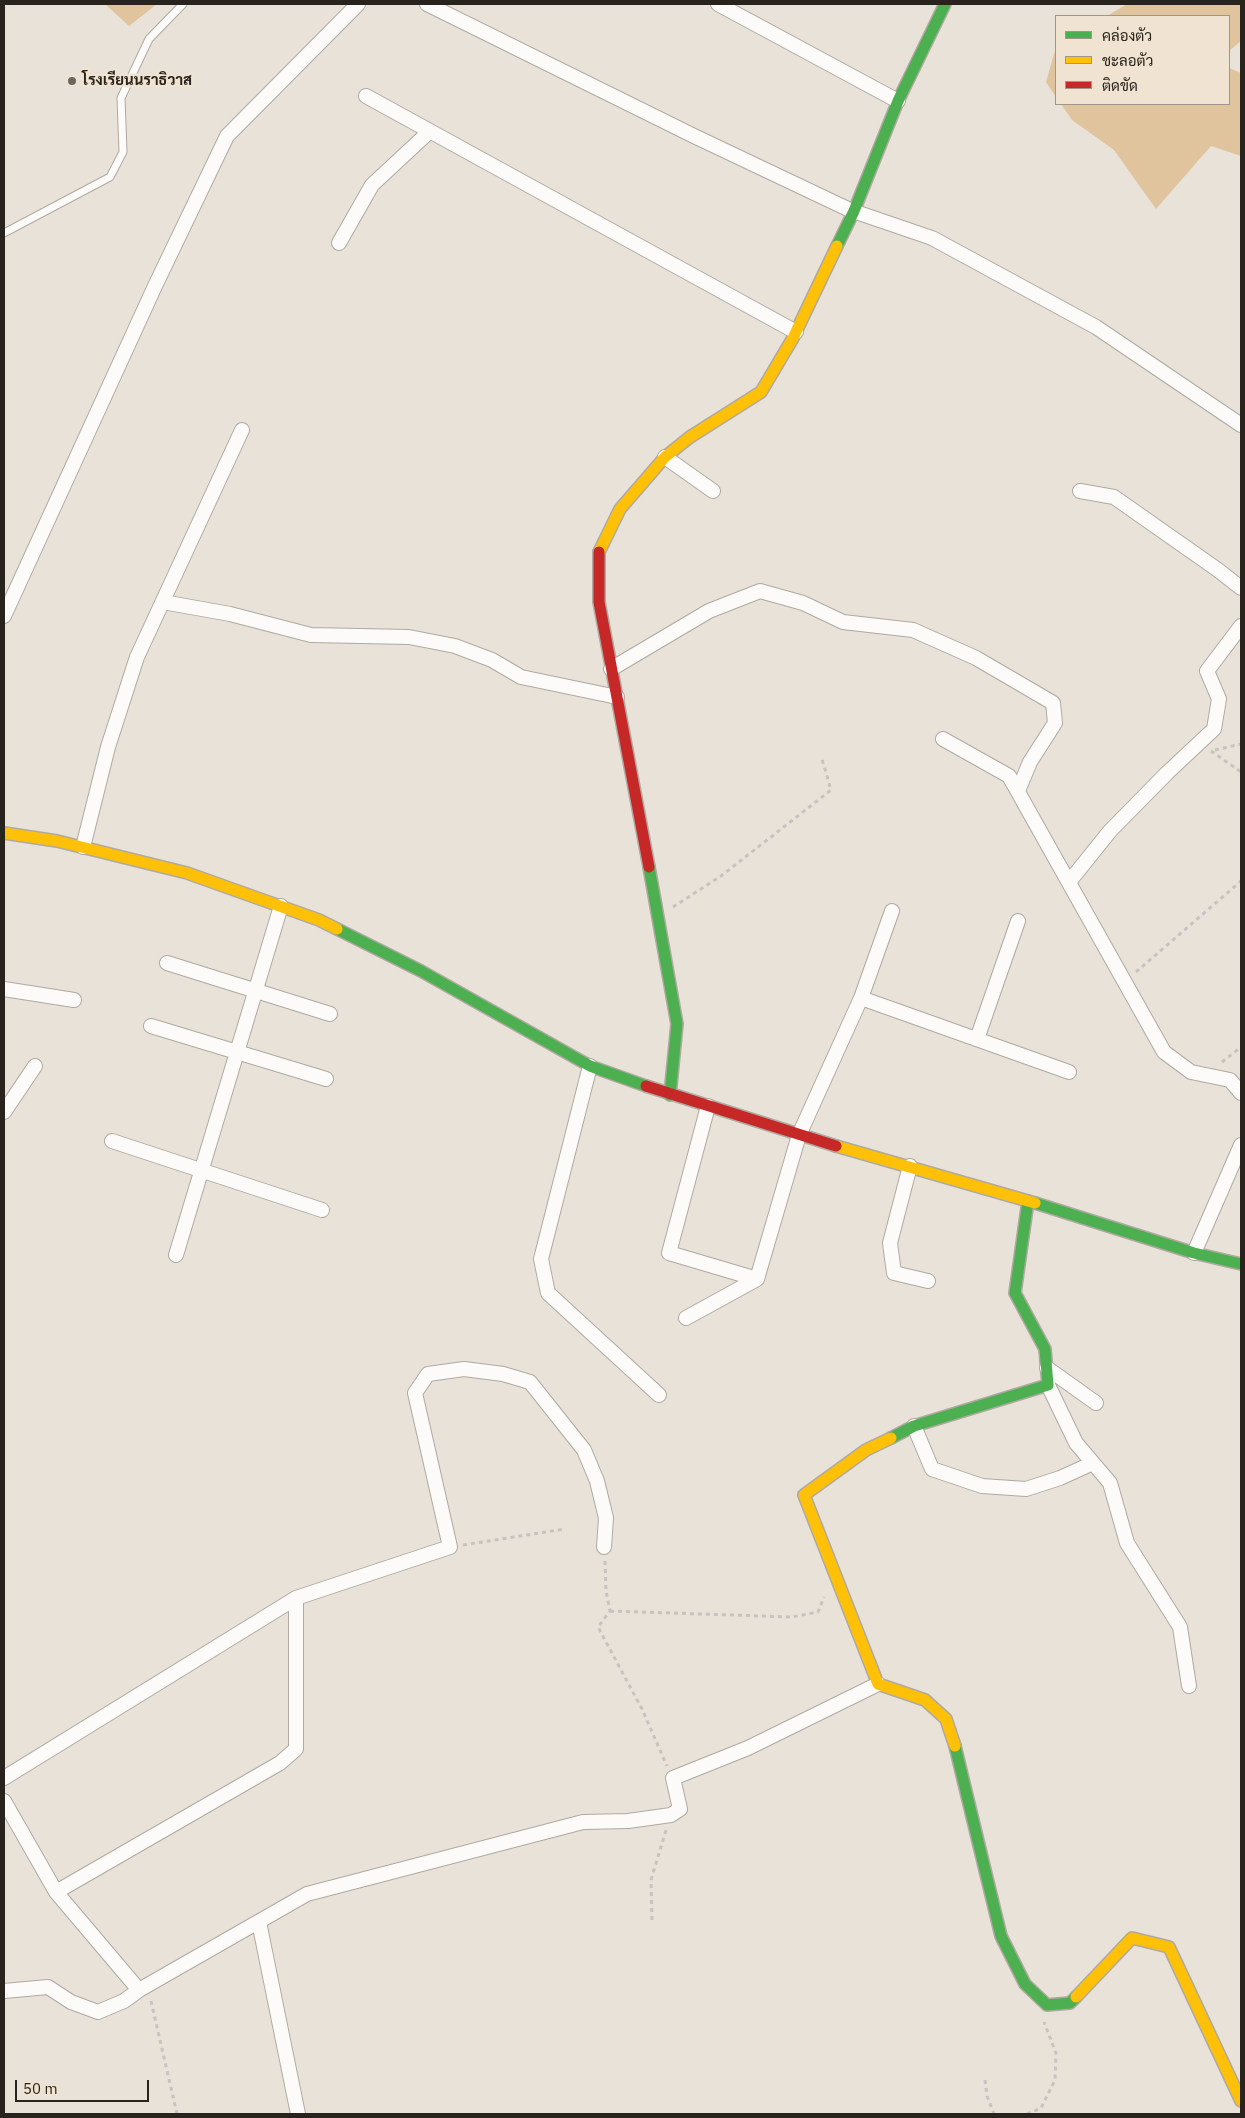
<!DOCTYPE html>
<html>
<head>
<meta charset="utf-8">
<style>
	body { margin:0 }
	#map { position:relative; width:1245px; height:2118px; overflow:hidden; background:#e9e2d8; font-family:"IBM Plex Sans",Sarabun,sans-serif }
	canvas { display:block }
	.frame { position:absolute; inset:0; border:5px solid #28231c; pointer-events:none }
	.legend { position:absolute; left:1055px; top:15px; width:175px; height:90px; box-sizing:border-box; background:#f0e3d1; border:1px solid #a09689; margin:0; padding:6px 9px; list-style:none; font-size:15px; color:#28231c }
	.legend li { display:flex; align-items:center; gap:10px; height:25px }
	.legend b { width:25px; border:1px solid #a09689 }
	.scale { position:absolute; left:15px; top:2080px; width:134px; height:22px; box-sizing:border-box; border:2px solid #28231c; border-top:0; padding-left:6px; font-size:15px; line-height:18px; white-space:nowrap; color:#28231c; -webkit-text-stroke:4px #f0e3d1; paint-order:stroke }
</style>
</head>
<body>
<div id="map">
<canvas width="1245" height="2118"></canvas>
<div class="frame"></div>
<ul class="legend">
<li><b style="height:6px;background:#4caf50"></b>คล่องตัว</li>
<li><b style="height:6px;background:#ffc107"></b>ชะลอตัว</li>
<li><b style="height:6px;background:#c62828"></b>ติดขัด</li>
</ul>
<div class="scale">50 m</div>
</div>
<script>
const ctx = document.querySelector('canvas').getContext('2d');
ctx.lineJoin = 'round';
function paint(path, color) {
  ctx.fillStyle = color;
  ctx.fill(path, 'evenodd');
}
function shape(rows) {
  const path = new Path2D();
  for (const r of rows) {
    path.moveTo(r[0], r[1]);
    for (let i = 2; i < r.length; i += 2) path.lineTo(r[i], r[i + 1]);
  }
  return path;
}
function stroke(path, color, width, dash) {
  ctx.strokeStyle = color;
  ctx.lineWidth = width;
  ctx.lineCap = dash ? 'butt' : 'round';
  ctx.setLineDash(dash || []);
  ctx.stroke(path);
}
function write(font, color, halo, rows, align = 'center') {
  ctx.font = font + ' "IBM Plex Sans",Sarabun,sans-serif';
  ctx.lineWidth = 5;
  ctx.setLineDash([]);
  ctx.textBaseline = 'middle';
  ctx.strokeStyle = halo;
  ctx.fillStyle = color;
  for (const [text, x, y, turn = 0] of rows) {
    ctx.save();
    ctx.translate(x, y);
    ctx.rotate((+turn || 0) * Math.PI / 180);
    ctx.textAlign = isNaN(turn) ? turn : align;
    if (halo) ctx.strokeText(text, 0, 0);
    ctx.fillText(text, 0, 0);
    ctx.restore();
  }
}
paint(shape([
	[105,4,157,4,129,26],
	[1127,4,1241,4,1241,41,1229,51,1229,16,1107,16],
	[1056,47,1056,97,1046,82],
	[1229,68,1241,73,1241,156,1211,146,1156,209,1114,150,1072,120,1061,104,1229,104]
]), '#dfc49e');
const lane = shape([
	[4,233,110,177,123,152,121,98,149,39,183,4]
]);
const street = shape([
	[427,4,694,136,850,210,932,238,1096,327,1241,425],
	[718,4,898,101],
	[366,96,796,332],
	[339,243,372,185,430,131],
	[665,457,713,491],
	[1080,491,1114,497,1218,570,1241,588],
	[163,602,230,614,311,635,409,637,455,646,492,660,521,677,617,697],
	[4,616,155,286,227,136,358,4],
	[611,669,709,611,760,591,803,603,843,622,913,630,976,658,1053,703,1055,723,1030,762,1018,791],
	[943,739,1009,776,1164,1052,1191,1072,1230,1080,1241,1093],
	[83,847,108,747,137,657,242,430],
	[1069,882,1110,831,1167,773,1214,729,1219,699,1207,671,1241,626],
	[167,963,330,1014],
	[4,989,74,1000],
	[861,998,1069,1072],
	[151,1026,326,1079],
	[977,1039,1018,921],
	[590,1066,541,1259,548,1293,659,1395],
	[708,1106,669,1253,757,1279,799,1135,861,998,892,911],
	[4,1112,35,1066],
	[112,1141,322,1210],
	[910,1166,890,1243,894,1273,928,1281],
	[1194,1253,1241,1145],
	[176,1255,281,906],
	[686,1318,757,1279],
	[1047,1368,1096,1403],
	[1048,1385,1076,1443,1110,1483,1127,1543,1180,1627,1189,1686],
	[914,1426,932,1469,982,1486,1026,1489,1060,1478,1093,1463],
	[4,1778,296,1598,450,1547,415,1393,428,1374,464,1369,503,1374,530,1382,584,1450,597,1481,606,1518,604,1547],
	[4,1801,56,1892,139,1990],
	[56,1892,280,1763,296,1749,296,1598],
	[259,1922,298,2114],
	[4,1991,48,1987,71,2002,98,2012,124,2001,139,1990,307,1894,583,1822,628,1821,671,1815,680,1809,673,1778,748,1748,878,1684]
]);
const fast = shape([
	[837,246,854,211,898,101,945,4],
	[649,867,677,1024,670,1095],
	[337,929,421,971,590,1066,646,1086],
	[1035,1203,1194,1253,1241,1264],
	[891,1438,914,1426,1048,1385,1045,1349,1015,1293,1028,1201],
	[955,1746,1001,1936,1025,1984,1047,2005,1070,2003,1076,1997]
]);
const slow = shape([
	[599,552,620,509,665,457,690,437,761,392,793,338,837,246],
	[4,833,57,841,187,873,319,920,337,929],
	[836,1146,1035,1203],
	[891,1438,866,1450,804,1495,878,1684,925,1700,946,1719,955,1746],
	[1076,1997,1132,1938,1169,1947,1241,2101]
]);
const jam = shape([
	[599,552,599,602,649,867],
	[646,1086,836,1146]
]);
stroke(lane, '#afa9a2', 9);
stroke(street, '#afa9a2', 16);
stroke(fast, '#afa9a2', 14);
stroke(slow, '#afa9a2', 14);
stroke(jam, '#afa9a2', 14);
stroke(shape([
	[1215,750,1241,744],
	[1211,751,1241,772],
	[673,907,721,876,831,790,822,759],
	[1136,972,1241,881],
	[1222,1062,1241,1047],
	[463,1545,565,1529],
	[605,1561,606,1591,610,1611,598,1627,642,1709,667,1766],
	[610,1611,792,1617,818,1612,824,1597],
	[652,1920,651,1880,666,1830],
	[151,2001,177,2114],
	[985,2080,987,2096,994,2114],
	[1027,2114,1041,2108,1055,2080,1056,2053,1044,2022]
]), '#c6c3c0', 3, [4, 4]);
stroke(lane, '#fcfbf9', 7);
stroke(street, '#fcfbf9', 14);
stroke(fast, '#4caf50', 11);
stroke(slow, '#ffc107', 11);
stroke(jam, '#c62828', 11);
for (const [x, y, r, color] of [
	[72,81,5,"#6c665e"]
]) {
  const dot = new Path2D();
  dot.arc(x, y, r, 0, 2 * Math.PI);
  ctx.fillStyle = color;
  ctx.fill(dot);
  stroke(dot, '#f0e3d1', 2);
}
write('bold 15px', '#28231c', '#f0e3d1', [
	["โรงเรียนนราธิวาส",82,81]
], 'left');
</script>
</body>
</html>
